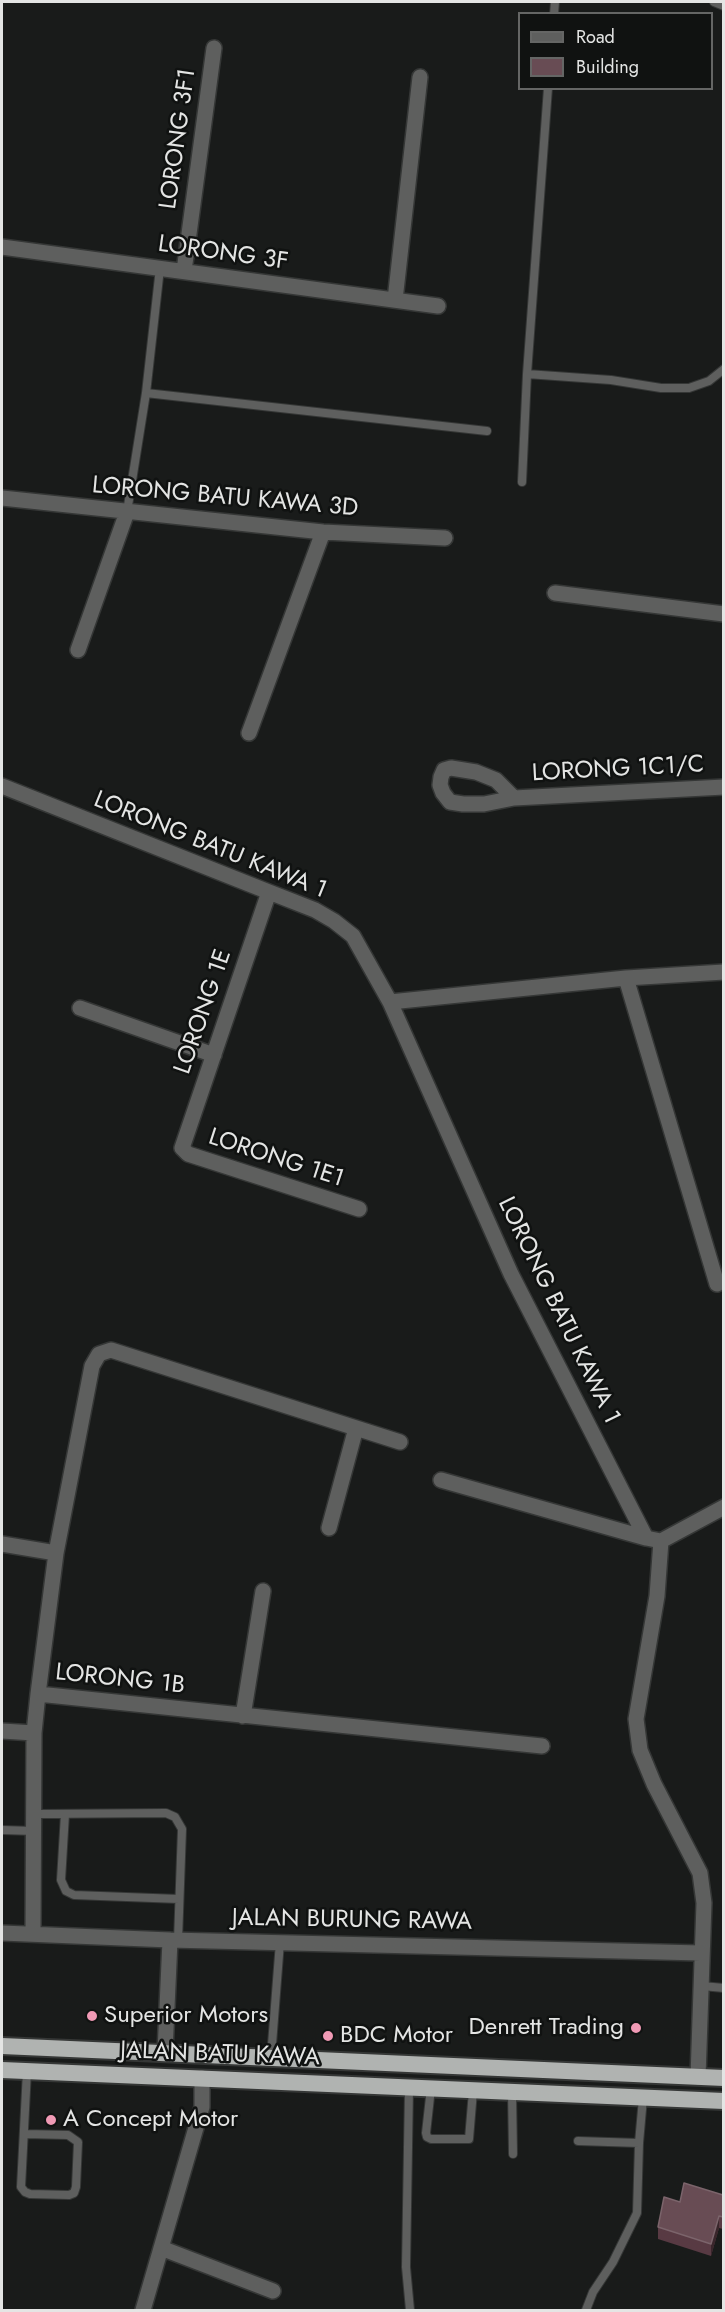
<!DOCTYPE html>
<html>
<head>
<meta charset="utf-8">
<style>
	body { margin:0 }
	#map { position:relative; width:725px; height:2312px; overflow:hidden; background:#191b1a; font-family:Jost,sans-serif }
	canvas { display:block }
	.frame { position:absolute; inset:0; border:3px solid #e4e5e4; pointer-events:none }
	.legend { position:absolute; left:518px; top:12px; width:195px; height:78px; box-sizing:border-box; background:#101211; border:2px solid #656665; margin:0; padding:8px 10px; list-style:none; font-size:18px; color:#e4e5e4 }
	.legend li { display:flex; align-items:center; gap:12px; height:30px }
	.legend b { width:30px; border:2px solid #656665 }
</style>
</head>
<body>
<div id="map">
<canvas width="725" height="2312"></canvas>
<div class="frame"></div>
<ul class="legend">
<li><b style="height:8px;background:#5e5f5e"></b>Road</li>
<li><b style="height:16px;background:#684c54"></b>Building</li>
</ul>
</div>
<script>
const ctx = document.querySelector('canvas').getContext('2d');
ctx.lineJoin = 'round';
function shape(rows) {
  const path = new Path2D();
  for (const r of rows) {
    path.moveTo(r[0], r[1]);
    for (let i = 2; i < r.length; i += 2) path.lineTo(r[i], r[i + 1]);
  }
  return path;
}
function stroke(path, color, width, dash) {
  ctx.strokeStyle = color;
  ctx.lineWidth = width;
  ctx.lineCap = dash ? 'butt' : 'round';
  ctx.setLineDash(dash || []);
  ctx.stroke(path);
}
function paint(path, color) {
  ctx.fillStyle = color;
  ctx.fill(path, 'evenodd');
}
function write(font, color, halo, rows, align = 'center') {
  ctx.font = font + ' Jost,sans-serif';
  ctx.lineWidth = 5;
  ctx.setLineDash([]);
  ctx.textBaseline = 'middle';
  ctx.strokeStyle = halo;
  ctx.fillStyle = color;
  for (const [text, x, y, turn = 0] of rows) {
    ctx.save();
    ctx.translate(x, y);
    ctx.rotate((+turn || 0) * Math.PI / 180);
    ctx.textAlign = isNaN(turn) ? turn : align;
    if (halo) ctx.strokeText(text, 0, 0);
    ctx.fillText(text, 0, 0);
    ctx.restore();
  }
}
const service = shape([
	[714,2,724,6],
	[554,14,555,2],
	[527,374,548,88],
	[146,393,487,431],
	[522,482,527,374,611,380,661,388,689,388,709,381,724,369],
	[127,512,146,393,160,268],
	[34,1814,166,1813,175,1817,182,1829,178,1940],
	[65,1814,61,1880,66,1891,74,1895,179,1899],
	[2,1830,34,1831],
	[702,1986,724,1988],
	[271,2057,280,1942],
	[409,2088,406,2267,410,2310],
	[431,2088,426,2133,427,2137,431,2139,469,2139,473,2091],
	[512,2092,513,2154],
	[25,2134,68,2135,78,2142,76,2187,74,2193,69,2195,30,2194,25,2192,21,2187,27,2071],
	[578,2141,639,2143,643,2098],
	[586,2310,593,2292,613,2262,637,2213,639,2143]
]);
const minor = shape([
	[2,247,438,306],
	[184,271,214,48],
	[395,300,420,77],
	[2,498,323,532,445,538],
	[555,593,724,614],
	[78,650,127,512],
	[249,733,323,532],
	[2,786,269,892,315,910,334,921,353,936,390,1002,511,1274,646,1538,661,1541,657,1596,636,1719,640,1750,654,1784,700,1873,704,1903,698,2077],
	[514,798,496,780,476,772,451,768,444,770,441,777,440,785,443,793,450,802,463,804,484,804,514,798,724,787],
	[269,892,182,1148,188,1154,359,1209],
	[626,978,717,1284],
	[390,1002,626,978,724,972],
	[80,1008,214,1055],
	[441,1480,646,1538],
	[329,1528,356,1428],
	[661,1541,724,1507],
	[2,1544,56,1553],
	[38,1694,542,1746],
	[243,1716,263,1591],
	[2,1731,34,1733],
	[2,1933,170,1940,701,1953],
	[33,1933,34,1733,38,1694,56,1553,92,1366,99,1354,111,1350,400,1442],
	[165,2052,170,1940],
	[161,2248,273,2291],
	[143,2310,202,2107,202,2078]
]);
const trunk = shape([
	[2,2046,724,2078],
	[2,2070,724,2101]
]);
stroke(service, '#353736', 10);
stroke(minor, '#353736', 18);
stroke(trunk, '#353736', 20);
stroke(service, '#5e5f5e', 8);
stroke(minor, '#5e5f5e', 15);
stroke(trunk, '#b0b3b1', 16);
paint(shape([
	[723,2195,723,2229,719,2228,711,2256,658,2239,658,2227,680,2202]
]), '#583a43');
paint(shape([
	[719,2216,719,2228,711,2256,711,2244]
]), '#39262b');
const building = shape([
	[684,2183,723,2195,723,2217,719,2216,711,2244,658,2227,664,2197,680,2202,684,2183]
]);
paint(building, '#684c54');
stroke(building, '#7b646b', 1.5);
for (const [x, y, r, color] of [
	[92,2016,6,"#f09ab5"],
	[636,2028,6,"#f09ab5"],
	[328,2036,6,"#f09ab5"],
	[51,2120,6,"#f09ab5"]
]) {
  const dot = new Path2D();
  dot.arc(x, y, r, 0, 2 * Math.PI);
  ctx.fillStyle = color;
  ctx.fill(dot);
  stroke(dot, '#101211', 2);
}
write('24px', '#e4e5e4', '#101211', [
	["LORONG 3F1",179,139,-82],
	["LORONG 3F",223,254,8],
	["LORONG BATU KAWA 3D",225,498,5],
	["LORONG 1C1/C",618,770,-3],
	["LORONG BATU KAWA 1",210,846,22],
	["LORONG 1E",204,1012,-71],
	["LORONG 1E1",276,1159,18],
	["LORONG BATU KAWA 1",558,1311,64],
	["LORONG 1B",120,1680,6],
	["JALAN BURUNG RAWA",352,1921,1],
	["JALAN BATU KAWA",220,2055,2]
]);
write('24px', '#e4e5e4', '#101211', [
	["Superior Motors",104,2016],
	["Denrett Trading",624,2028,"right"],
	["BDC Motor",340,2036],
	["A Concept Motor",63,2120]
], 'left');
</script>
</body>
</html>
